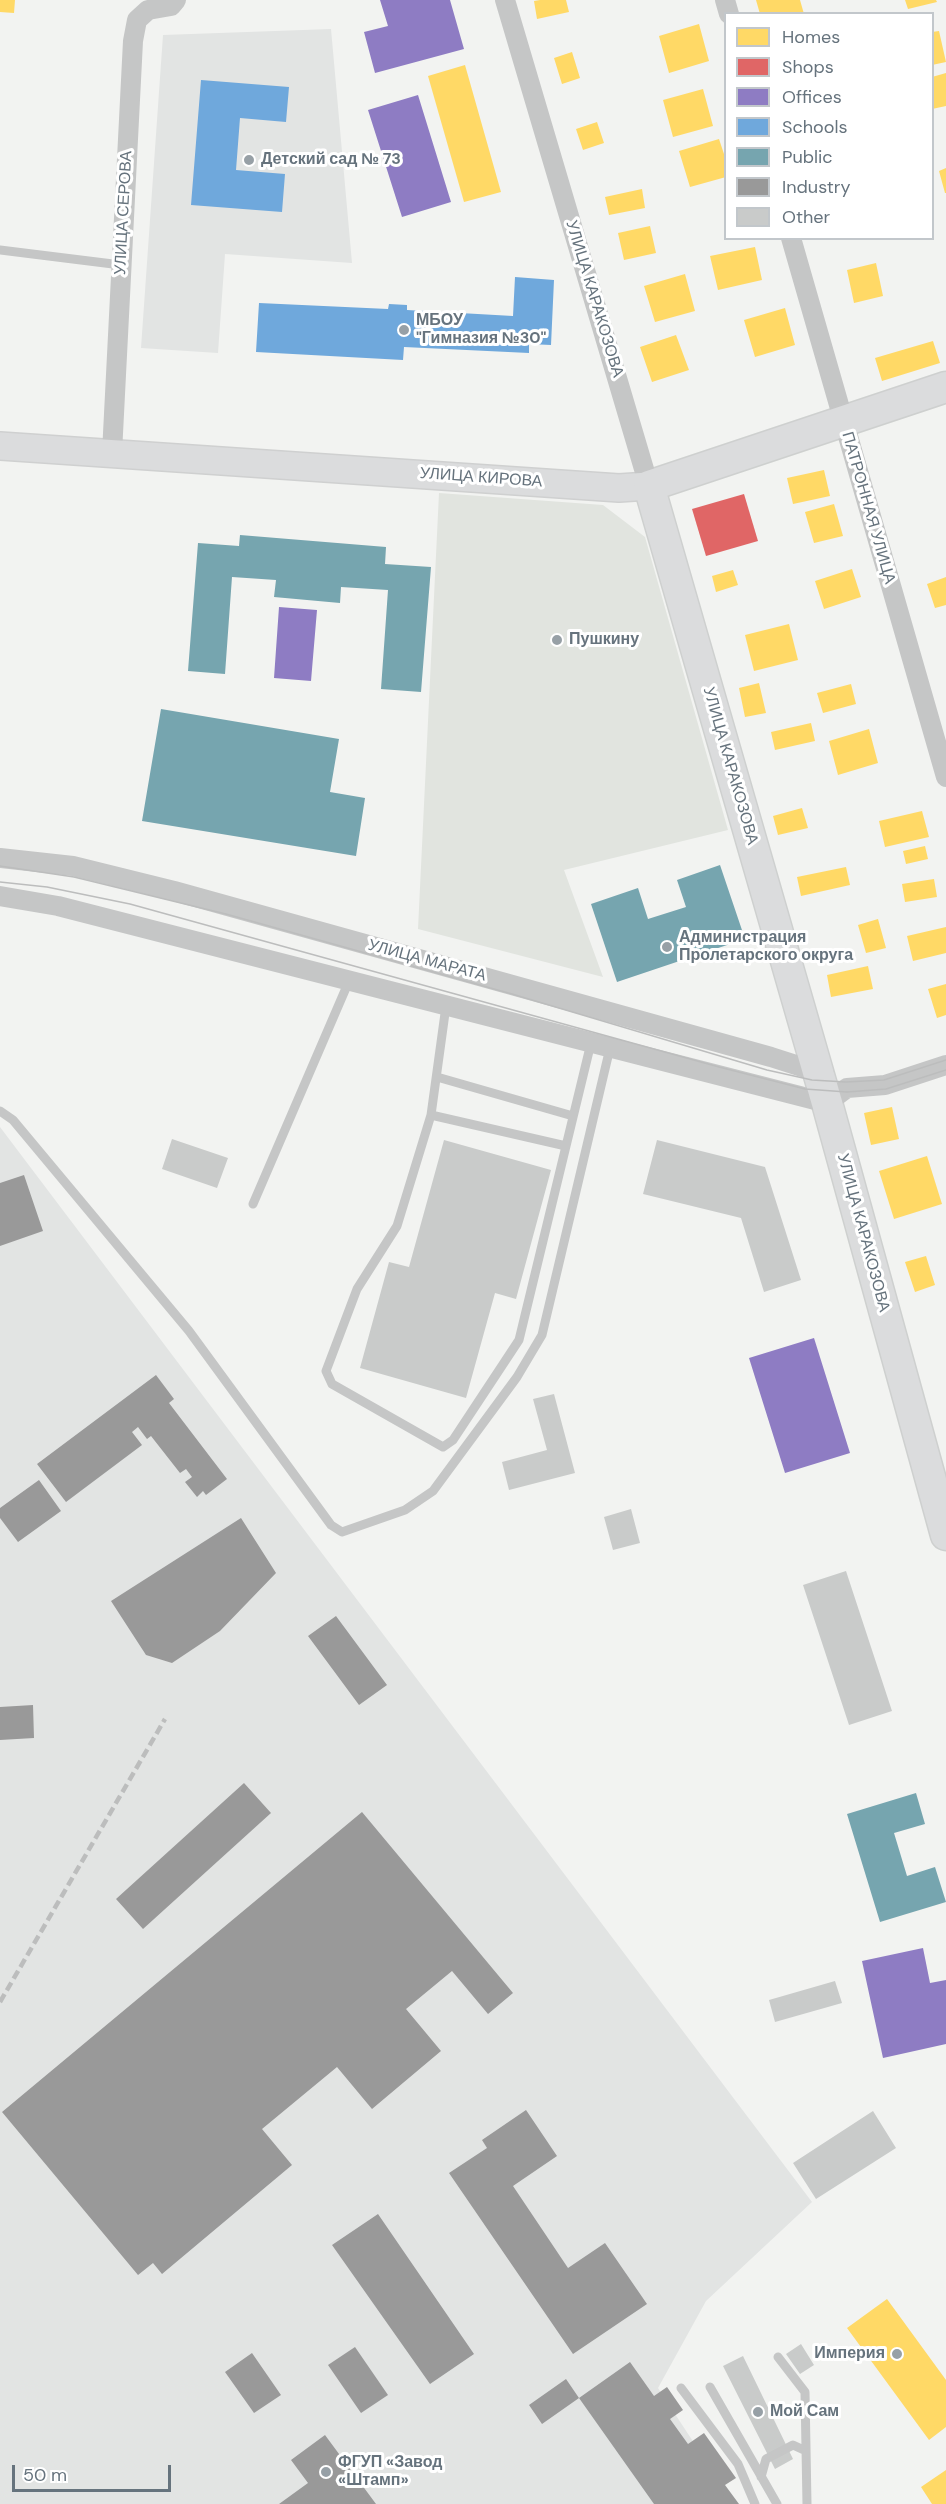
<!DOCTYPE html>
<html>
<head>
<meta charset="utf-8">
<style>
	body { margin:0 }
	#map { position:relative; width:946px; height:2504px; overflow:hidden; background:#f2f3f1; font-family:"DM Sans",sans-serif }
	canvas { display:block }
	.legend { position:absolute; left:724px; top:12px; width:210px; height:228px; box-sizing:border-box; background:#fff; border:2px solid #c2c7cb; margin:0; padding:8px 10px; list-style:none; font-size:18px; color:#66737d }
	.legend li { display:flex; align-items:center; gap:12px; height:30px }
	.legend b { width:30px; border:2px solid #c2c7cb }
	.scale { position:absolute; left:12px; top:2465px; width:159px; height:27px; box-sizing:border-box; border:3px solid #66737d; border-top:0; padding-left:8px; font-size:18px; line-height:21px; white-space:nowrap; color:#66737d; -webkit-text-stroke:4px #fff; paint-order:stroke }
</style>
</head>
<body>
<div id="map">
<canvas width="946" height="2504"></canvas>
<ul class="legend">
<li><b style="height:16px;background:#ffd966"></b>Homes</li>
<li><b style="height:16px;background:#e06666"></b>Shops</li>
<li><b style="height:16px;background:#8e7cc3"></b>Offices</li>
<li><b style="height:16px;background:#6fa8dc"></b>Schools</li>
<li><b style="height:16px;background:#76a5af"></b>Public</li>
<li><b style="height:16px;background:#999"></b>Industry</li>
<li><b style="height:16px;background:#c9cbca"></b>Other</li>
</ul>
<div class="scale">50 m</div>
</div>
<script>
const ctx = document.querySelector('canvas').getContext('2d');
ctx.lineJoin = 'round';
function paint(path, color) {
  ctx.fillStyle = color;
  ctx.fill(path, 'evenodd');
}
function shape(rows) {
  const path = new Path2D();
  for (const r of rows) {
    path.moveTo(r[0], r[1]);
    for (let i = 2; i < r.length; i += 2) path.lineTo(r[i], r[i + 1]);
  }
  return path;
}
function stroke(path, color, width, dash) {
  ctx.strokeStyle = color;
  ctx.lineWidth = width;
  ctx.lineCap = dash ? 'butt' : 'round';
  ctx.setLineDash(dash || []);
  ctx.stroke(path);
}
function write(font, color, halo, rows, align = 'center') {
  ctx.font = font + ' "DM Sans",sans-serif';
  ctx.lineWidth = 6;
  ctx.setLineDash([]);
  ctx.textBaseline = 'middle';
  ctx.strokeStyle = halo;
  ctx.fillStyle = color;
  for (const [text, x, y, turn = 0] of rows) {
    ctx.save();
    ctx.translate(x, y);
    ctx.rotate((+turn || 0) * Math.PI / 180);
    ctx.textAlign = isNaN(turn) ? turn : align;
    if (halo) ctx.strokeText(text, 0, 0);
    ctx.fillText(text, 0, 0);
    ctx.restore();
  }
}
paint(shape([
	[331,29,352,263,225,254,218,353,141,348,163,35],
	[0,1127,812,2202,706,2301,658,2388,734,2504,0,2504]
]), '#e2e4e3');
paint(shape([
	[439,493,603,505,645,537,728,830,564,870,603,977,418,929]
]), '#e1e4df');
paint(shape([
	[0,0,15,0,14,13,0,12],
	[540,0,566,0,569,12,537,19,534,1],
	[756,0,800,0,804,14,760,14],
	[905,0,936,0,937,2,908,9],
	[699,24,709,61,669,73,659,36],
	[939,31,946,62,932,65,932,32],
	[572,52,580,78,562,84,554,58],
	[465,65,501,192,464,202,428,76],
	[946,73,946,106,932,109,932,77],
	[703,89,713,126,673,137,663,100],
	[597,122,604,143,583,150,576,129],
	[719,139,726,160,726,177,690,187,679,151],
	[946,168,946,193,945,193,939,171],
	[642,189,645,208,609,215,605,197],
	[650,226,656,253,624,260,618,233],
	[755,247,762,280,718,290,710,256],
	[876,263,883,296,854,303,847,270],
	[685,274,695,311,655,322,644,286],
	[785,308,795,345,755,357,744,320],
	[676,335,689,370,652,382,640,347],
	[933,341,940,363,882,381,875,358],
	[824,470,830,496,793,504,787,478],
	[834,504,843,536,814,543,805,512],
	[852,569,861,597,824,609,815,581],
	[733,570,738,585,716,592,712,576],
	[946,577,946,605,935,608,927,584],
	[789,624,798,660,754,671,745,635],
	[759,683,766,713,745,717,739,688],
	[851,684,856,704,823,713,817,693],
	[811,723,815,741,775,750,771,732],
	[869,729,878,763,838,775,829,741],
	[802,808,808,828,778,835,773,816],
	[922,811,929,837,885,847,879,821],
	[925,846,928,859,906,864,903,851],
	[846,867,850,885,801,896,797,877],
	[934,879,937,897,905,902,902,884],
	[878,919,886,948,866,953,858,925],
	[946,927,946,953,913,961,907,936],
	[868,966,873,989,831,997,827,975],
	[946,984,946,1015,937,1018,928,989],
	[892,1107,899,1139,871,1145,864,1113],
	[927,1156,942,1204,894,1219,879,1171],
	[926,1256,935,1285,915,1292,905,1262],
	[887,2299,946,2380,946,2427,929,2440,847,2328],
	[946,2470,946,2504,932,2504,921,2487]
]), '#ffd966');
paint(shape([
	[744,494,758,541,706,556,692,509]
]), '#e06666');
paint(shape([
	[380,0,450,0,464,49,375,73,364,32,388,26],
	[418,95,451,202,402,217,368,110],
	[279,607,317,610,311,681,274,678],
	[814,1338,850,1453,785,1473,749,1358],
	[923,1948,930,1983,946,1980,946,2044,883,2058,862,1961]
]), '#8e7cc3');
paint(shape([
	[201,80,289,87,286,122,240,118,236,170,285,174,282,212,191,205],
	[515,277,554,280,551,345,529,344,529,353,404,347,403,360,256,352,259,303,388,309,389,304,407,305,407,310,513,316]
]), '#6fa8dc');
paint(shape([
	[240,535,386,547,385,564,431,567,421,692,381,689,388,590,341,587,340,603,274,597,276,580,232,577,225,674,188,671,198,543,239,546],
	[161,709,339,739,330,792,365,798,356,856,142,821],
	[720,865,745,939,617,982,591,904,638,888,648,919,686,907,677,880],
	[916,1793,925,1824,894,1833,907,1876,935,1867,946,1902,880,1922,847,1814]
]), '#76a5af');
paint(shape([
	[24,1175,43,1231,0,1246,0,1183],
	[156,1375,174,1399,169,1403,227,1479,206,1495,203,1491,197,1497,185,1482,192,1477,186,1469,180,1473,151,1436,147,1439,138,1427,132,1432,142,1445,66,1502,37,1464],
	[39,1480,61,1511,18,1542,0,1518,0,1508],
	[241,1518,276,1573,220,1631,172,1663,146,1655,111,1601],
	[336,1616,387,1685,359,1705,308,1636],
	[33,1705,34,1738,0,1740,0,1707],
	[244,1783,271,1813,143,1929,116,1899],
	[362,1812,513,1993,488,2014,452,1971,406,2009,441,2051,372,2109,337,2067,262,2129,292,2165,162,2274,153,2263,138,2275,2,2112],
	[526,2110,557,2156,513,2186,568,2268,605,2243,647,2304,573,2354,449,2173,487,2148,482,2140],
	[378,2214,474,2354,430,2384,332,2245],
	[355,2347,388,2395,361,2413,328,2365],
	[252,2353,281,2395,254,2413,225,2372],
	[630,2362,654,2396,667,2387,683,2410,670,2419,688,2444,704,2433,736,2478,725,2485,739,2504,654,2504,579,2398],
	[566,2379,579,2398,542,2424,529,2405],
	[325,2435,376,2504,279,2504,308,2483,291,2460]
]), '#999');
paint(shape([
	[172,1139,228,1158,217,1188,162,1169],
	[444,1140,551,1170,516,1299,495,1293,466,1398,360,1368,389,1262,409,1267],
	[657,1140,765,1167,801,1280,764,1292,741,1218,643,1194],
	[554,1394,575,1473,509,1490,502,1462,547,1450,533,1399],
	[631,1509,640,1543,613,1550,604,1517],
	[846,1571,892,1711,849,1725,803,1585],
	[835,1981,842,2003,775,2022,769,2000],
	[873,2111,896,2148,816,2199,793,2163],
	[801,2344,814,2365,800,2374,786,2354],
	[743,2356,793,2459,775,2469,723,2366]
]), '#c9cbca');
const secondary = shape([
	[0,446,619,488,649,486]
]);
const primary = shape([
	[946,387,649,486,827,1103,946,1535]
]);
stroke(secondary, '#cfd0d0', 30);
stroke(primary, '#ced0cf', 33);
stroke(shape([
	[0,250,121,265],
	[446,1006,431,1115,397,1226,357,1289,326,1371,332,1384,443,1447,453,1440,519,1340,591,1043],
	[437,1077,573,1116],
	[0,1111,13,1120,189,1331,331,1525,342,1532,405,1510,433,1491,517,1377,542,1335,610,1048],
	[431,1115,566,1146],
	[253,1204,349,981],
	[778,2357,805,2392,807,2504],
	[710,2387,777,2504],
	[681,2388,738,2464,755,2504],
	[761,2477,766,2459,793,2445,806,2451]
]), '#c5c6c6', 9);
stroke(shape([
	[505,0,649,486],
	[725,0,729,14],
	[791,238,946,777],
	[112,453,133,41,137,20,148,10,171,6,176,0],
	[0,858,73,866,174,891,771,1057,824,1074],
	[0,896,58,906,827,1103,847,1088,885,1085,946,1065]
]), '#c5c6c6', 20);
stroke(secondary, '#dbdcdd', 27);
stroke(primary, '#dbdcdd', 30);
stroke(shape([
	[0,866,74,877,226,914,512,994,767,1070,812,1080,846,1082,884,1080,946,1060],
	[0,882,47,887,130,904,719,1067,805,1089,847,1092,886,1089,946,1070]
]), '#bcbdbd', 1.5);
stroke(shape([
	[0,2002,165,1719]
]), '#bcbdbd', 4.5, [9, 4.5]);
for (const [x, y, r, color] of [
	[249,160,6,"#97a0a6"],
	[404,330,6,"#97a0a6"],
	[557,640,6,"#97a0a6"],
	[667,947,6,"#97a0a6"],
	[897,2354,6,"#97a0a6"],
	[758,2412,6,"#97a0a6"],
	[326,2472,6,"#97a0a6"]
]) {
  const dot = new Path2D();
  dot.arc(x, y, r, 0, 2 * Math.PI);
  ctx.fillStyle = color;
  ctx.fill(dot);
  stroke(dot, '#fff', 2);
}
write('bold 16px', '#66737d', '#fff', [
	["Детский сад № 73",261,160],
	["МБОУ",416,321],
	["\"Гимназия №30\"",416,339],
	["Пушкину",569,640],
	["Администрация",679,938],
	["Пролетарского округа",679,956],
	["Империя",885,2354,"right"],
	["Мой Сам",770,2412],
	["ФГУП «Завод",338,2463],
	["«Штамп»",338,2481]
], 'left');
write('16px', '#66737d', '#fff', [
	["УЛИЦА СЕРОВА",124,213,-87],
	["УЛИЦА КАРАКОЗОВА",594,299,73],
	["УЛИЦА КИРОВА",481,478,4],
	["ПАТРОННАЯ УЛИЦА",868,508,74],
	["УЛИЦА КАРАКОЗОВА",730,766,74],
	["УЛИЦА МАРАТА",427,961,15],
	["УЛИЦА КАРАКОЗОВА",863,1233,75]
]);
</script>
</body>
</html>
